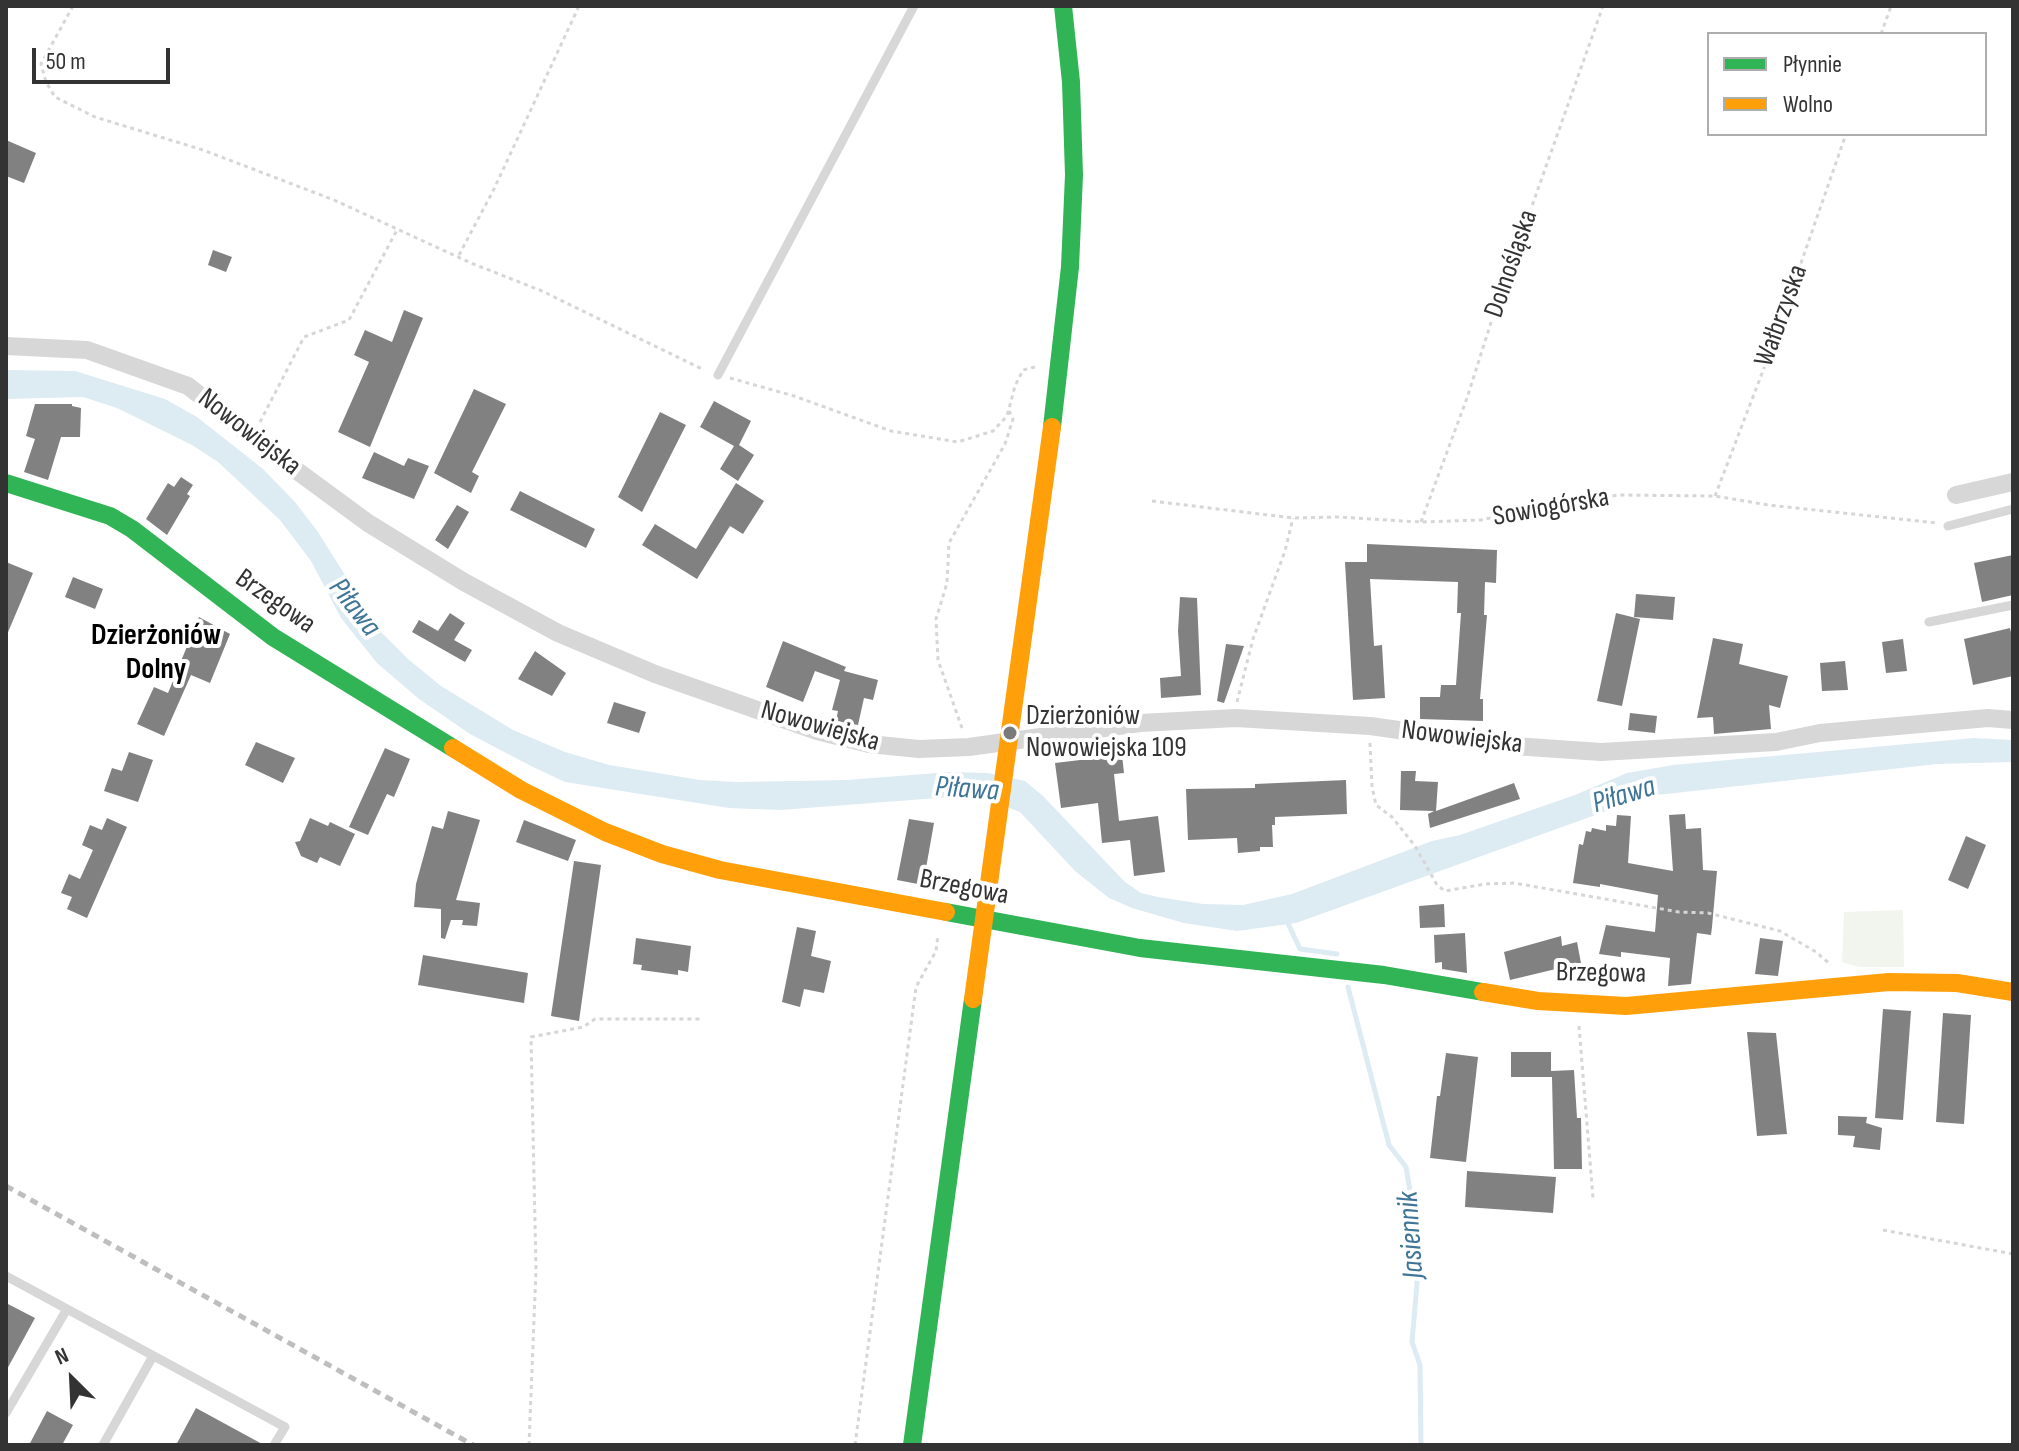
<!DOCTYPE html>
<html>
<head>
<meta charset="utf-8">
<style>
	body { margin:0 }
	#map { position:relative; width:2019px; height:1451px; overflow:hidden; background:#fff; font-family:"Sofia Sans Condensed",sans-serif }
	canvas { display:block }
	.frame { position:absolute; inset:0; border:8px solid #333; pointer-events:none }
	.legend { position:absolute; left:1707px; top:32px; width:280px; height:104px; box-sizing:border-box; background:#fff; border:2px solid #adadad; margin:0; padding:10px 14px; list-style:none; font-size:24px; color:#333 }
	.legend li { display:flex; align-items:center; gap:16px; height:40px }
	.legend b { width:40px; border:2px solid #adadad }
	.north { position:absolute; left:32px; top:1339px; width:80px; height:80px; -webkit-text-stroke:6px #fff; paint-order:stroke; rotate:336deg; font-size:22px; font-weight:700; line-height:32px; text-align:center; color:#333 }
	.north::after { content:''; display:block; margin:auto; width:28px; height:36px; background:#333; clip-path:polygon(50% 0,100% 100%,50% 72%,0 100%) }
	.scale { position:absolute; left:32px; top:48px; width:138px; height:36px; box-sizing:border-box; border:4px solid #333; border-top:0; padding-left:10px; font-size:24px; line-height:28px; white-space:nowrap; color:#333; -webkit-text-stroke:6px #fff; paint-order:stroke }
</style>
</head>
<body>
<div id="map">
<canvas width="2019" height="1451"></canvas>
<div class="frame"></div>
<ul class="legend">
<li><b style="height:10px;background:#30b455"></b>Płynnie</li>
<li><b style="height:10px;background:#ff9f0a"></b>Wolno</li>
</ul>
<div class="north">N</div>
<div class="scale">50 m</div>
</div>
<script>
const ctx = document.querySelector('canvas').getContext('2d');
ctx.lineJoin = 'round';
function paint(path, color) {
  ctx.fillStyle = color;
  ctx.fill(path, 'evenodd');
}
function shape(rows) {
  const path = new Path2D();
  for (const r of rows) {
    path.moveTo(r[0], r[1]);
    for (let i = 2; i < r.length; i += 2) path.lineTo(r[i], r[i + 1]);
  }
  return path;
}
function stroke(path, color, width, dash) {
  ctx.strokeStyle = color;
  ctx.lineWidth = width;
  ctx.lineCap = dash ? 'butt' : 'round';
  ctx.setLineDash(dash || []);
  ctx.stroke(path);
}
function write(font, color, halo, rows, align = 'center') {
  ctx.font = font + ' "Sofia Sans Condensed",sans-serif';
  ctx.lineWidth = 8;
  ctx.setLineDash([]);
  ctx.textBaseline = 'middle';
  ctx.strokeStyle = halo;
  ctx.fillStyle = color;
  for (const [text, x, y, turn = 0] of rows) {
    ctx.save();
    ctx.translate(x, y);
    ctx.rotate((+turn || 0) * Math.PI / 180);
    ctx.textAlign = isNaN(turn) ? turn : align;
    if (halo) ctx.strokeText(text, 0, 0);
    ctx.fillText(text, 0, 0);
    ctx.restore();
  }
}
paint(shape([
	[1903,910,1904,967,1859,967,1842,962,1844,912]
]), '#f1f5ed');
paint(shape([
	[6,370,75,371,165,399,197,417,263,469,295,502,318,532,380,631,408,659,441,686,513,730,565,752,609,765,700,780,737,782,847,780,950,772,988,773,1025,781,1043,796,1125,882,1141,893,1158,897,1203,904,1243,905,1292,894,1432,841,1460,835,1575,795,1627,773,1673,765,1974,738,2013,740,2013,762,1937,764,1648,796,1296,923,1237,931,1184,923,1132,908,1109,898,1075,871,1020,812,984,798,964,796,780,810,729,808,565,782,531,766,470,734,419,699,377,663,341,618,311,561,280,520,218,462,192,445,117,408,83,397,6,399]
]), '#ddebf3');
stroke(shape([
	[1286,919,1300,949,1337,954],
	[1348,987,1389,1145,1406,1167,1412,1203,1417,1284,1412,1342,1420,1365,1421,1445]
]), '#ddebf3', 5);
paint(shape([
	[6,140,36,153,24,183,6,176],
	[213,250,232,257,226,272,208,265],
	[404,310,423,318,370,447,338,432,369,362,354,355,365,330,392,342],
	[474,389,506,404,472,472,479,476,471,493,434,473],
	[714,401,751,421,739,445,754,455,738,481,720,469,734,446,700,427],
	[35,404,72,404,72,406,81,408,80,437,61,437,48,480,24,472,35,439,26,436],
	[660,412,686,425,642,512,618,497],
	[374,452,404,466,408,458,429,466,414,499,362,478],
	[181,477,193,485,187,494,190,496,167,535,146,519,168,483,174,487],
	[736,483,764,501,743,534,730,526,697,579,642,545,655,524,696,549],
	[520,491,595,529,586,548,510,510],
	[457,505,469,512,448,549,435,540],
	[1367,544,1497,550,1496,583,1485,582,1484,615,1487,615,1480,699,1483,699,1483,721,1420,719,1420,697,1440,697,1441,685,1456,685,1461,613,1457,613,1458,582,1370,579,1374,646,1382,645,1385,698,1353,700,1345,562,1367,562],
	[2013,555,2013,595,1982,602,1974,563],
	[6,562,33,573,6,637],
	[73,577,103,589,95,609,65,597],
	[1636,594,1675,597,1673,620,1634,617],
	[1180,597,1197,598,1201,695,1161,698,1160,678,1181,676,1178,631],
	[450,613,465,623,454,640,472,650,465,662,412,632,419,620,438,631],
	[1616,613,1640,619,1622,706,1597,701],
	[199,617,230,634,210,683,191,675,164,736,137,724,154,687,168,693],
	[2010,628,2013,641,2013,676,1973,685,1964,639],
	[1713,638,1743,644,1739,664,1788,676,1780,708,1769,705,1771,729,1714,734,1713,717,1697,718],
	[1903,639,1907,671,1886,673,1882,642],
	[783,641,846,667,844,671,878,680,873,700,864,698,858,725,836,721,838,711,832,710,840,680,815,671,803,702,766,687],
	[1226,644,1244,646,1224,703,1217,701],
	[535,651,566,673,552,696,518,679],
	[1845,661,1848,690,1822,691,1820,663],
	[614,702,646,712,639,733,607,723],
	[1630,713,1657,716,1655,733,1628,730],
	[256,742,295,758,283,783,245,765],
	[385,748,410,759,394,797,387,794,368,835,349,827],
	[129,752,153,760,138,802,104,791,112,768,122,771],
	[1122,755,1124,773,1114,774,1119,821,1158,816,1165,872,1134,876,1130,840,1102,843,1098,803,1061,808,1055,763],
	[1401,771,1416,771,1415,781,1438,782,1436,811,1514,783,1520,799,1430,828,1428,814,1434,811,1400,810],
	[1346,780,1347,814,1275,817,1275,825,1272,825,1273,847,1260,847,1260,851,1238,853,1237,838,1188,840,1186,789,1255,788,1255,784],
	[448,811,480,820,456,900,480,903,477,926,462,925,463,920,451,920,445,939,441,938,441,909,414,907,416,884,432,826,443,829],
	[1685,814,1686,829,1701,828,1703,870,1717,871,1712,927,1711,935,1697,933,1691,984,1668,986,1670,958,1621,952,1621,957,1599,954,1606,925,1655,932,1658,895,1600,884,1600,887,1573,883,1579,844,1583,845,1586,831,1591,832,1592,828,1606,831,1606,825,1616,826,1617,815,1631,816,1628,863,1673,871,1669,815],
	[107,818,127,827,87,918,67,909,72,897,61,893,69,874,80,879,93,850,82,845,90,825,102,830],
	[310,818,328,826,330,822,355,834,340,866,320,857,317,863,301,856,295,842,300,841],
	[909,819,934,823,923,885,897,880],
	[524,820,576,840,568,861,516,842],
	[1966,836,1986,845,1968,889,1948,880],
	[574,861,601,865,579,1021,551,1016],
	[1444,904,1445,927,1420,928,1419,906],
	[797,927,816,931,811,956,831,961,824,993,804,989,800,1007,782,1002],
	[1465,933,1467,973,1442,969,1442,962,1435,963,1434,935],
	[1561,936,1562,946,1577,942,1581,963,1510,980,1504,952],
	[636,938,691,946,688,972,678,970,678,975,641,970,642,965,633,964],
	[1760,938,1783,941,1778,976,1755,974],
	[423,955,528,973,524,1003,418,985],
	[1883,1009,1911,1011,1903,1120,1875,1118],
	[1943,1013,1971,1015,1964,1124,1936,1122],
	[1747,1032,1776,1033,1787,1134,1757,1136],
	[1511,1052,1551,1052,1551,1071,1574,1070,1577,1118,1581,1118,1582,1169,1554,1169,1552,1077,1511,1077],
	[1446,1053,1478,1057,1466,1162,1430,1158,1437,1096,1440,1096],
	[1838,1116,1867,1117,1866,1123,1882,1128,1880,1150,1853,1147,1855,1136,1838,1135],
	[1467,1171,1556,1177,1553,1213,1465,1207],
	[6,1303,35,1318,6,1371],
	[196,1408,264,1445,176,1445],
	[47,1411,73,1425,62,1445,29,1445]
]), '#818181');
stroke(shape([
	[73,6,41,64,46,82,55,97,95,117,203,150,334,200,471,263,542,291,704,370],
	[1881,34,1891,6],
	[459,255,494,189,579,6],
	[730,378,794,396,891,431,958,442,993,431,1007,416,1015,386,1023,370,1035,367],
	[260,422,304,337,349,320,398,228],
	[1715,496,1769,355,1846,134],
	[1152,501,1293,518,1339,517,1421,522,1481,520,1554,504,1619,495,1715,496,1768,505,1937,523],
	[1421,522,1467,398,1495,310,1603,6],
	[1237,702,1253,639,1285,551,1293,518],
	[962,728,938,660,936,619,947,583,949,543,1005,444,1013,419,1009,411],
	[1370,743,1372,787,1376,805,1392,817,1415,846,1437,885,1445,891,1485,884,1514,883,1679,912,1708,913,1780,931,1816,952,1831,965],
	[1579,1026,1593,1198],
	[1883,1230,2013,1254],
	[529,1445,536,1270,531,1037,583,1027,595,1019,702,1019],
	[855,1445,916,987,936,951,938,935]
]), '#d6d6d6', 3, [4, 4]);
stroke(shape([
	[718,375,914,6],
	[1948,526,2013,509],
	[1929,622,2013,605],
	[6,1276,285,1427,274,1445],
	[6,1413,67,1309],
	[103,1445,153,1356]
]), '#d7d7d7', 9);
stroke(shape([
	[6,346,87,350,188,386,281,459,368,523,464,582,558,633,655,674,817,731,869,744,919,749,969,747,1140,723,1236,718,1370,726,1514,746,1601,752,1776,742,1820,733,1864,729,1988,718,2013,720],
	[1956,495,2013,482]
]), '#d7d7d7', 18);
stroke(shape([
	[1052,427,1070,267,1074,175,1071,82,1063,6],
	[6,483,110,516,132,529,273,637,453,748],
	[946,912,1140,948,1384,975,1483,992],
	[912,1445,973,999]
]), '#30b455', 18);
stroke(shape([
	[453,748,521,790,605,832,662,854,720,870,946,912],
	[1483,992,1538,1001,1626,1006,1889,982,1957,983,2013,992],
	[973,999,1052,427]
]), '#ff9f0a', 18);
stroke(shape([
	[6,1186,473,1445]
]), '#bebebe', 5, [8, 6]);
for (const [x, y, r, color] of [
	[1010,733,8,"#7a7a7a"]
]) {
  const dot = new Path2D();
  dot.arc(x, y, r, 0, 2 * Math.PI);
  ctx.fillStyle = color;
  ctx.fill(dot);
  stroke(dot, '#fff', 3);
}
write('28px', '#333', '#fff', [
	["Dolnośląska",1512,264,-71],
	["Wałbrzyska",1782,316,-70],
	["Nowowiejska",249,433,38],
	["Sowiogórska",1551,508,-10],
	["Brzegowa",275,602,35],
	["Nowowiejska",820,727,16],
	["Nowowiejska",1462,738,7],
	["Brzegowa",964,888,11],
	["Brzegowa",1601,974,1]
]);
write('28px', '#333', '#fff', [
	["Dzierżoniów",1026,717],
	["Nowowiejska 109",1026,749]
], 'left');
write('italic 30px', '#3f7597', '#fff', [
	["Piława",354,608,52],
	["Piława",967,790,4],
	["Piława",1624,796,-17],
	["Jasiennik",1412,1235,-94]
]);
write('bold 30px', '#000', '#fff', [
	["Dzierżoniów",156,636],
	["Dolny",156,670]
]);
</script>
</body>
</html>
